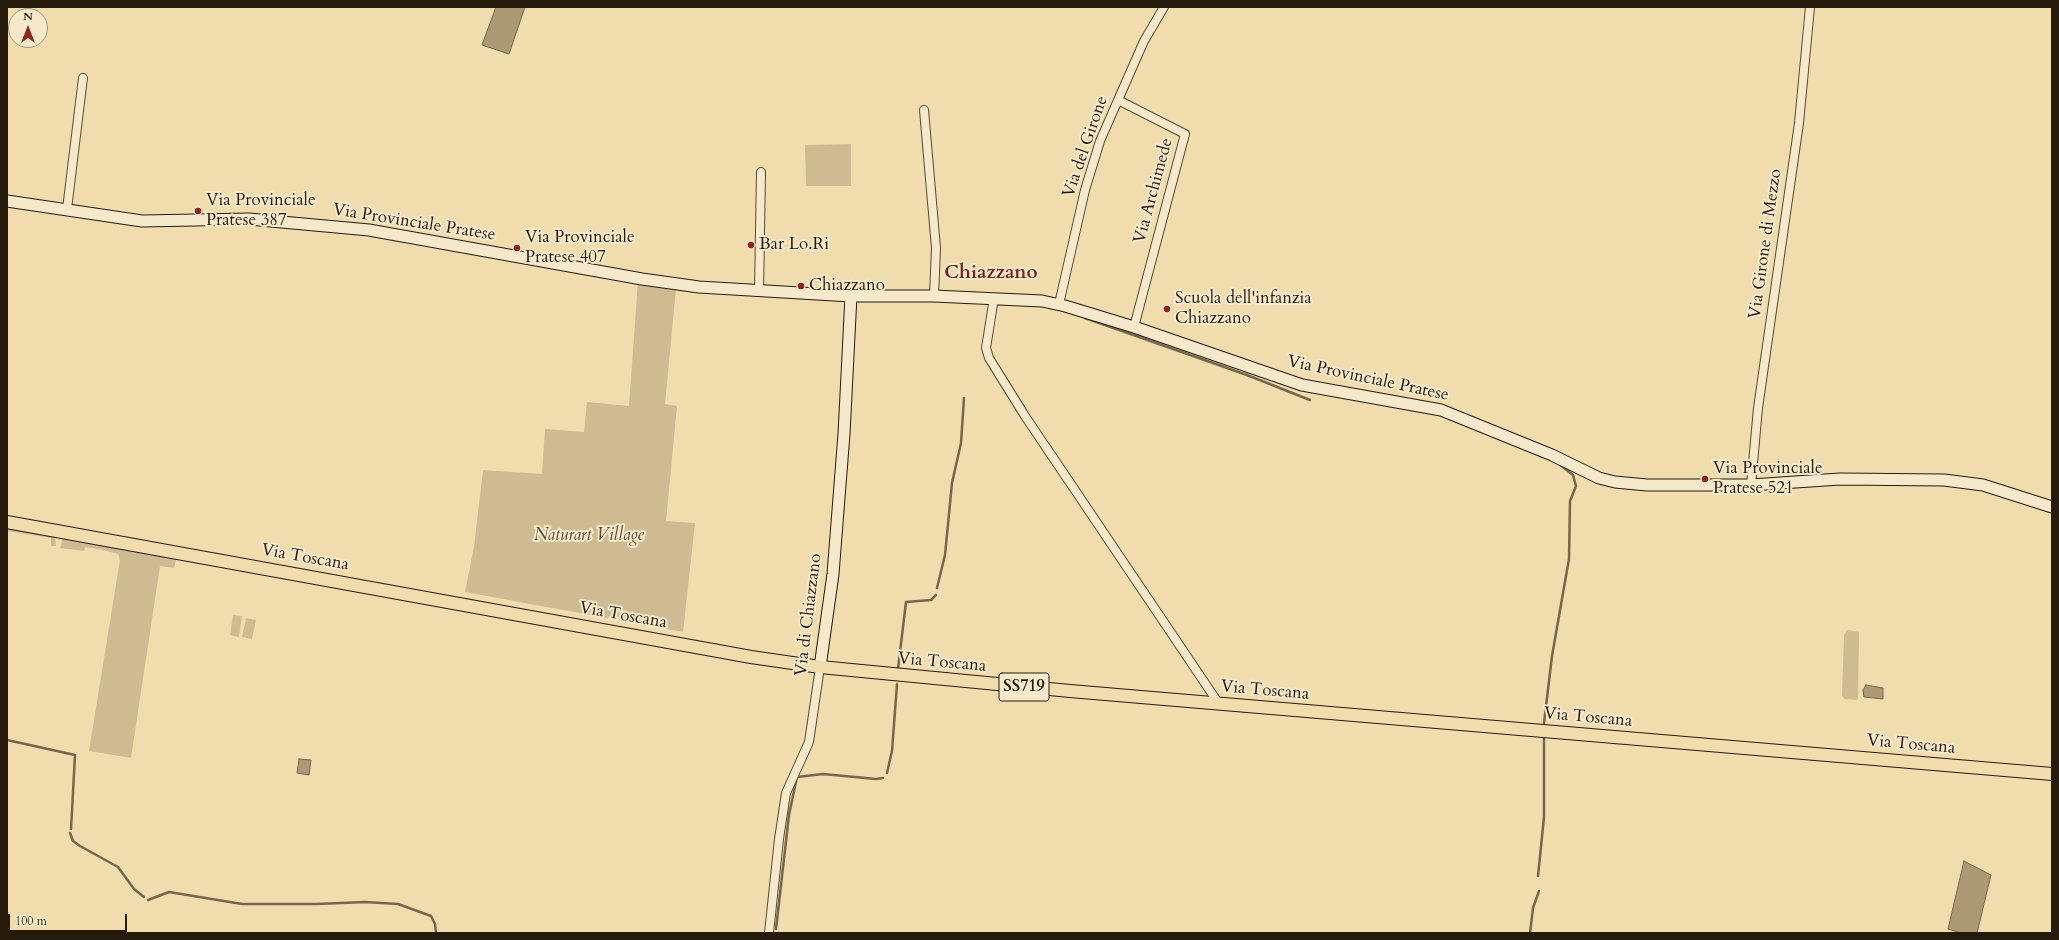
<!DOCTYPE html>
<html>
<head>
<meta charset="utf-8">
<style>
	body { margin:0 }
	#map { position:relative; width:2059px; height:940px; overflow:hidden; background:#f1dcae; font-family:Cardo,serif }
	canvas { display:block }
	.frame { position:absolute; inset:0; border:8px solid #251a0c; pointer-events:none }
	.north { position:absolute; left:8px; top:8px; width:40px; height:40px; box-sizing:border-box; background:#f6e8ca; border:1px solid #a2967e; border-radius:50%; rotate:0deg; font-size:11px; font-weight:700; line-height:16px; text-align:center; color:#251a0c }
	.north::after { content:''; display:block; margin:auto; width:14px; height:18px; background:#8f2418; clip-path:polygon(50% 0,100% 100%,50% 72%,0 100%) }
	.scale { position:absolute; left:8px; top:914px; width:119px; height:18px; box-sizing:border-box; border:2px solid #251a0c; border-top:0; padding-left:5px; font-size:12px; line-height:14px; white-space:nowrap; color:#251a0c; -webkit-text-stroke:3px #f6e8ca; paint-order:stroke }
</style>
</head>
<body>
<div id="map">
<canvas width="2059" height="940"></canvas>
<div class="frame"></div>
<div class="north">N</div>
<div class="scale">100 m</div>
</div>
<script>
const ctx = document.querySelector('canvas').getContext('2d');
ctx.lineJoin = 'round';
function paint(path, color) {
  ctx.fillStyle = color;
  ctx.fill(path, 'evenodd');
}
function shape(rows) {
  const path = new Path2D();
  for (const r of rows) {
    path.moveTo(r[0], r[1]);
    for (let i = 2; i < r.length; i += 2) path.lineTo(r[i], r[i + 1]);
  }
  return path;
}
function stroke(path, color, width, dash) {
  ctx.strokeStyle = color;
  ctx.lineWidth = width;
  ctx.lineCap = dash ? 'butt' : 'round';
  ctx.setLineDash(dash || []);
  ctx.stroke(path);
}
function write(font, color, halo, rows, align = 'center') {
  ctx.font = font + ' Cardo,serif';
  ctx.lineWidth = 4;
  ctx.setLineDash([]);
  ctx.textBaseline = 'middle';
  ctx.strokeStyle = halo;
  ctx.fillStyle = color;
  for (const [text, x, y, turn = 0] of rows) {
    ctx.save();
    ctx.translate(x, y);
    ctx.rotate((+turn || 0) * Math.PI / 180);
    ctx.textAlign = isNaN(turn) ? turn : align;
    if (halo) ctx.strokeText(text, 0, 0);
    ctx.fillText(text, 0, 0);
    ctx.restore();
  }
}
paint(shape([
	[851,144,851,186,806,186,805,145],
	[638,281,676,288,665,404,677,406,666,521,695,523,683,632,465,592,474,547,483,470,542,474,545,429,584,432,587,402,629,406],
	[7,528,52,536,55,538,56,546,51,546,51,538,7,531],
	[63,538,174,558,176,560,174,568,160,566,131,758,89,751,120,560,118,554,103,550,85,547,84,551,60,548],
	[233,615,242,616,239,637,230,635],
	[246,618,256,620,252,639,242,637],
	[1847,630,1859,632,1858,699,1856,700,1845,699,1842,696,1844,635]
]), '#cebb92');
const water = shape([
	[496,7,525,7,509,54,482,45,496,7],
	[1866,685,1883,688,1883,699,1864,697,1863,690,1866,685],
	[299,759,311,760,309,775,297,773,299,759],
	[1964,861,1991,875,1977,933,1961,933,1948,929,1964,861]
]);
paint(water, '#ac9a77');
stroke(water, '#76674c', 1);
stroke(shape([
	[1085,318,1247,375,1310,400],
	[937,588,945,555,952,483,961,443,964,398],
	[898,669,906,602,931,600,936,595],
	[1544,723,1552,656,1569,559,1570,501,1576,486,1573,475,1559,464],
	[7,740,75,755,71,829],
	[887,773,892,751,897,684],
	[70,833,73,841,80,846,118,867,134,889,144,897],
	[1538,876,1544,817,1544,739],
	[148,900,169,892,242,904,317,904,365,902,398,904,431,916,435,924,436,933],
	[776,929,789,815,797,777,823,774,876,779,883,778],
	[1530,933,1533,908,1539,891]
]), '#76674c', 2.5);
const street = shape([
	[1118,100,1185,134,1134,327],
	[924,110,936,248,934,296],
	[67,209,83,78],
	[759,292,761,172],
	[994,298,986,348,989,358,1025,416,1219,704],
	[1059,304,1085,190,1100,141,1144,41,1164,7],
	[1751,485,1758,408,1799,123,1810,7],
	[769,933,779,839,786,793,809,742,820,667]
]);
const secondary = shape([
	[7,201,142,221,249,219,369,230,642,279,699,287,851,296,934,296,1042,301,1065,306,1134,327,1302,385,1441,410,1552,455,1599,478,1615,482,1647,485,1751,485,1840,479,1944,480,1983,485,2052,507],
	[820,667,833,574,844,434,851,296]
]);
const primary = shape([
	[7,522,751,657,820,667,1070,691,2052,774]
]);
stroke(street, '#584a34', 10);
stroke(secondary, '#251a0c', 13);
stroke(primary, '#251a0c', 14);
stroke(street, '#f6e8ca', 8);
stroke(secondary, '#f6e8ca', 11);
stroke(primary, '#f1dcae', 12);
for (const [x, y, r, color] of [
	[198,211,4,"#8f2418"],
	[751,245,4,"#8f2418"],
	[517,248,4,"#8f2418"],
	[801,286,4,"#8f2418"],
	[1167,309,4,"#8f2418"],
	[1705,479,4,"#8f2418"]
]) {
  const dot = new Path2D();
  dot.arc(x, y, r, 0, 2 * Math.PI);
  ctx.fillStyle = color;
  ctx.fill(dot);
  stroke(dot, '#f6e8ca', 1.5);
}
for (const [x, y, w] of [
	[1024,687,50]
]) {
  const box = new Path2D();
  box.roundRect(x - w / 2, y - 14, w, 28, 3);
  ctx.fillStyle = '#f6e8ca';
  ctx.fill(box);
  stroke(box, '#251a0c', 1);
}
write('bold 16px', '#251a0c', null, [
	["SS719",1024,687]
]);
write('17px', '#251a0c', '#f6e8ca', [
	["Via del Girone",1086,147,-71],
	["Via Archimede",1154,191,-75],
	["Via Provinciale Pratese",414,223,9],
	["Via Girone di Mezzo",1766,244,-82],
	["Via Provinciale Pratese",1368,379,12],
	["Via Toscana",305,558,10],
	["Via di Chiazzano",809,615,-83],
	["Via Toscana",623,616,10],
	["Via Toscana",942,663,5],
	["Via Toscana",1265,691,5],
	["Via Toscana",1588,718,5],
	["Via Toscana",1911,745,5]
]);
write('17px', '#251a0c', '#f6e8ca', [
	["Via Provinciale",206,201],
	["Pratese 387",206,221],
	["Via Provinciale",525,238],
	["Pratese 407",525,258],
	["Bar Lo.Ri",759,245],
	["Chiazzano",809,286],
	["Scuola dell'infanzia",1175,299],
	["Chiazzano",1175,319],
	["Via Provinciale",1713,469],
	["Pratese 521",1713,489]
], 'left');
write('italic 17px', '#584a34', '#f6e8ca', [
	["Naturart Village",589,536]
]);
write('bold 19px', '#7a1f14', '#f6e8ca', [
	["Chiazzano",991,274]
]);
</script>
</body>
</html>
